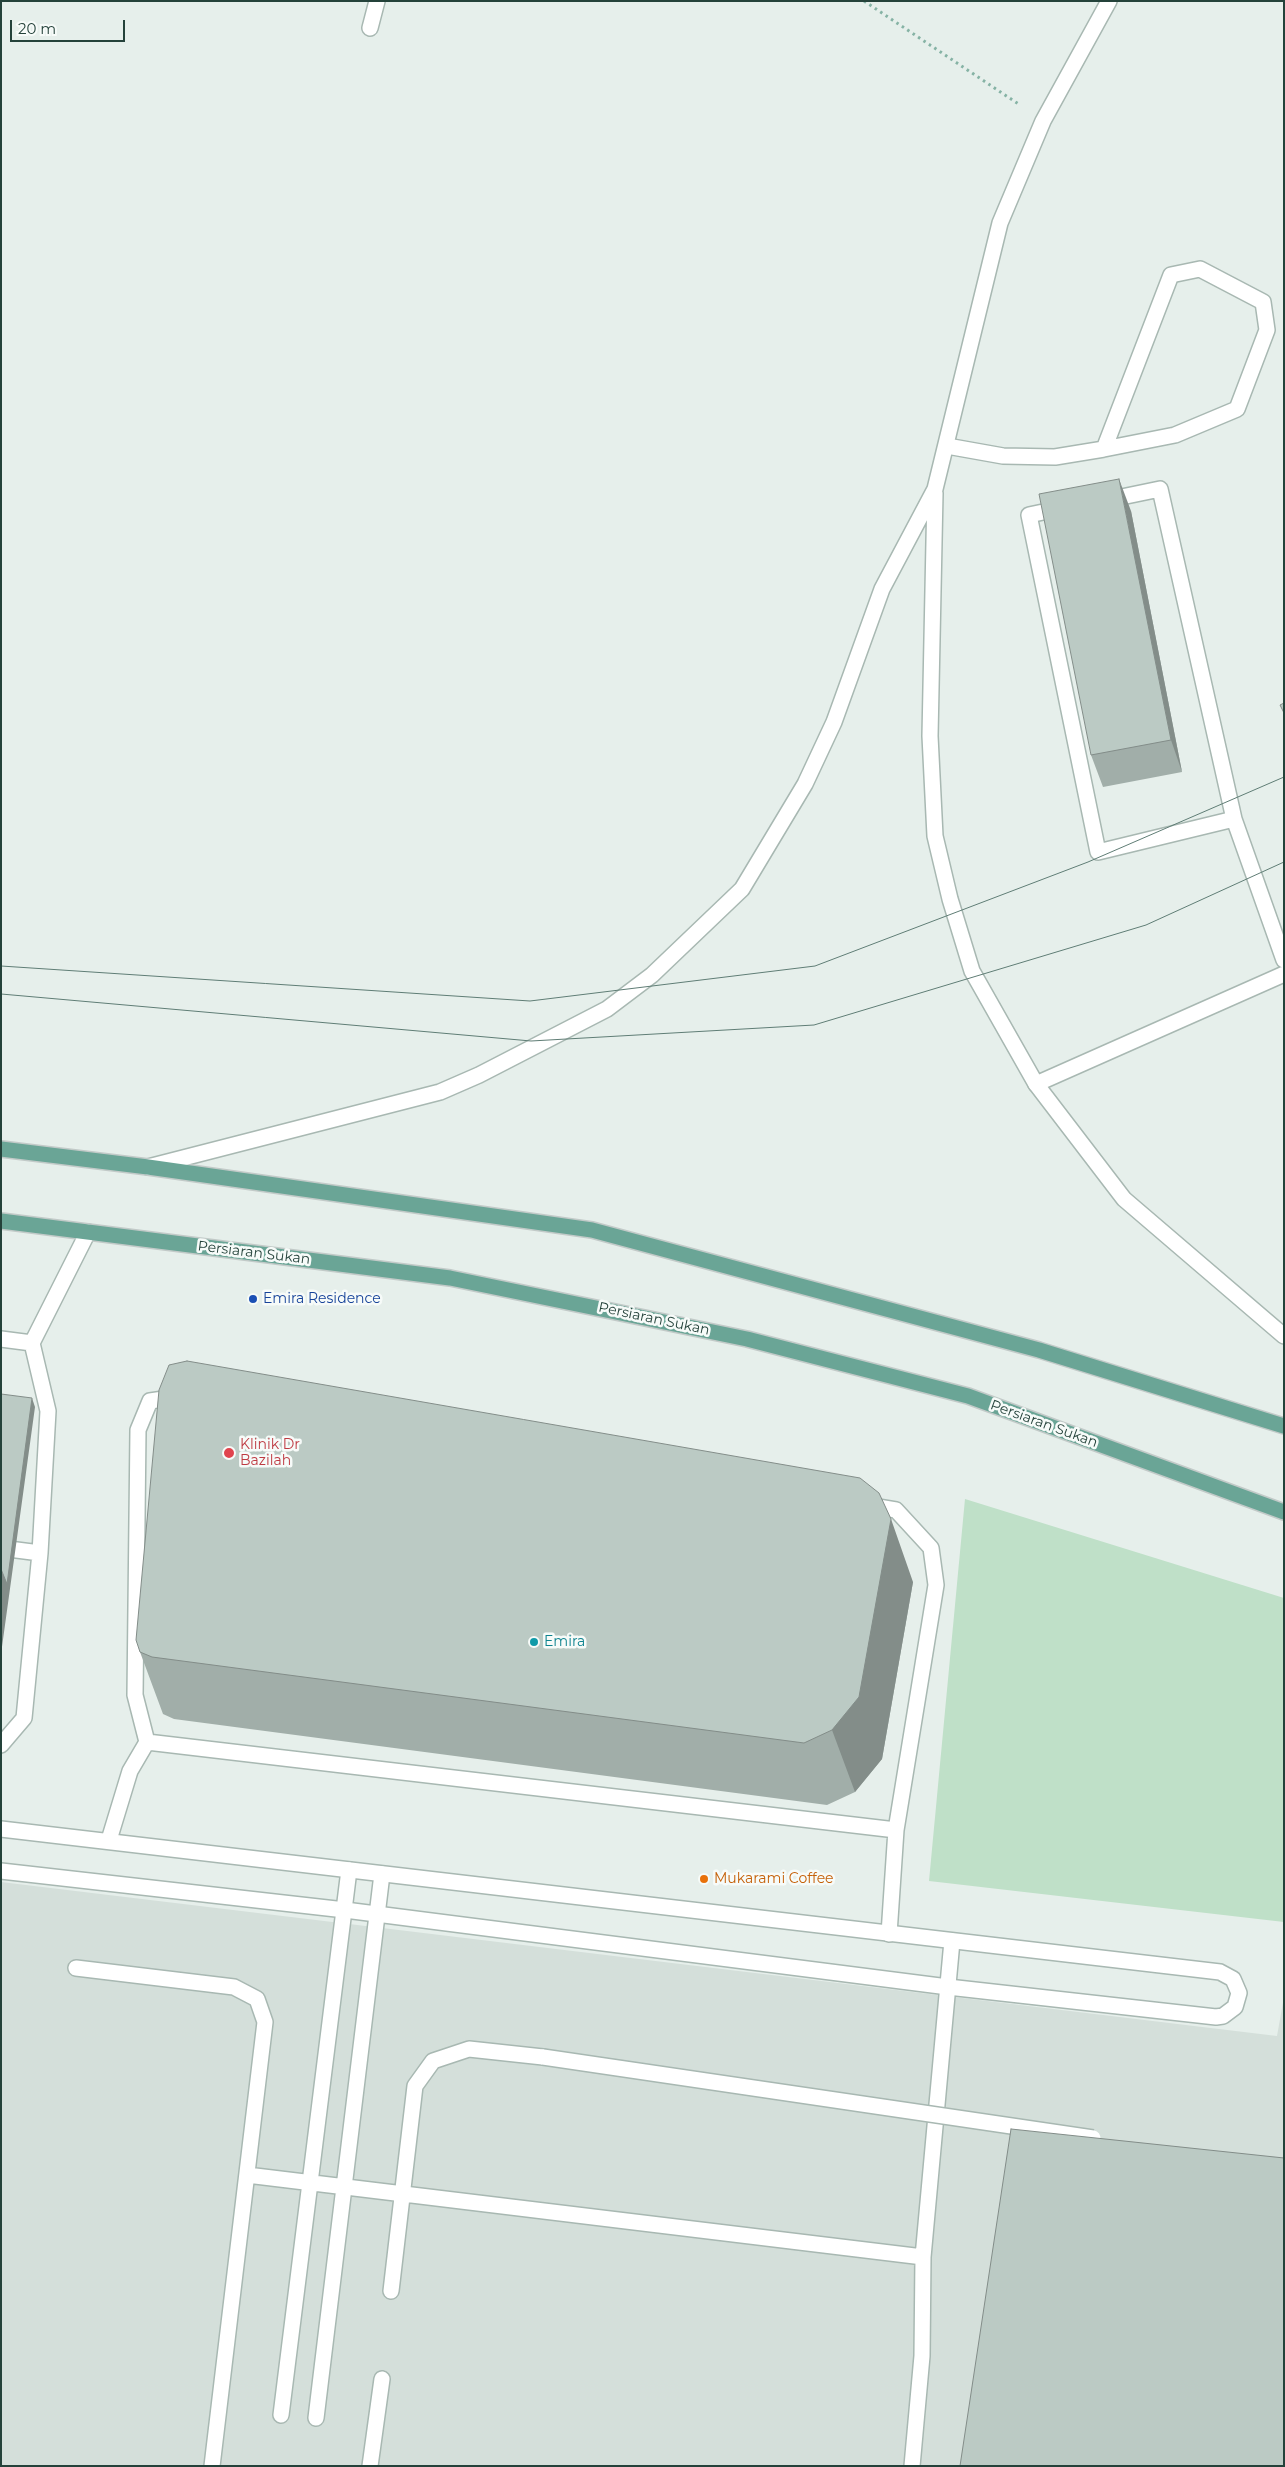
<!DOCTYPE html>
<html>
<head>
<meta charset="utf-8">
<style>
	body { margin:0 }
	#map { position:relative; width:1285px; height:2467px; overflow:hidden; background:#e6efeb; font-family:Montserrat,sans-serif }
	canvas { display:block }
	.frame { position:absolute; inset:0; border:2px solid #24423a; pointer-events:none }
	.scale { position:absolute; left:10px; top:20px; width:115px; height:22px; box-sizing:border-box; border:2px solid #24423a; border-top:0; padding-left:6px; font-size:15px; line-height:18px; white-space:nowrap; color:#24423a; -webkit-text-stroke:4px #f7fbf9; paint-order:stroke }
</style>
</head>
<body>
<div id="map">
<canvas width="1285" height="2467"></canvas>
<div class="frame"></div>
<div class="scale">20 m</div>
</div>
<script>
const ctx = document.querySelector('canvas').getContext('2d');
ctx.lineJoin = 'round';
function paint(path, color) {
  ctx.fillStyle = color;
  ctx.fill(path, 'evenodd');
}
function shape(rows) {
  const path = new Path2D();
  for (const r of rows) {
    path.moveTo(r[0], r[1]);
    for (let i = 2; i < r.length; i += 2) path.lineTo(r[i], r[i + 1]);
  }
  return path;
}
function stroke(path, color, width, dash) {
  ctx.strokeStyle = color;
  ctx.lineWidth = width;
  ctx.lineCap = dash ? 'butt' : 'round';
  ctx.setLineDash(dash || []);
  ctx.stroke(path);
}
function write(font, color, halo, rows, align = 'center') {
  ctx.font = font + ' Montserrat,sans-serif';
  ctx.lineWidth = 5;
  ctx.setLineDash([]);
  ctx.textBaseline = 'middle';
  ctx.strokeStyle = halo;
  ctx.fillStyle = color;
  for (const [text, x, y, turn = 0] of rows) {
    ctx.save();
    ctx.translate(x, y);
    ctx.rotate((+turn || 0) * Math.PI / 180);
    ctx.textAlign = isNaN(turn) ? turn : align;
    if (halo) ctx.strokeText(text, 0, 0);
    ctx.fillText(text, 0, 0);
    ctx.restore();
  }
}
paint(shape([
	[1,1882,1277,2036,1284,1997,1284,2466,1,2466]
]), '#d4dfda');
paint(shape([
	[965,1499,1284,1598,1284,1922,929,1881]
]), '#bfe0c8');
const lane = shape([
	[370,28,377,1],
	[947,446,1003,456,1055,457,1104,449,1175,435,1237,409,1267,330,1263,302,1200,269,1171,275,1104,449],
	[1107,500,1160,489,1234,819,1284,960],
	[1062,508,1029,515,1098,852,1234,819],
	[1036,1084,1284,974],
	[1,1339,32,1343],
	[866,1505,896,1510,931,1548,936,1585,896,1830,889,1934],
	[1,1548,40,1553],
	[147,1742,896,1830],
	[1,1745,24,1718,40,1553,48,1411,32,1343,88,1232],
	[109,1840,130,1771,147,1742,135,1695,138,1430,150,1401,177,1397],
	[76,1968,234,1987,257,1999,265,2022,212,2466],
	[247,2175,923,2257],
	[391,2291,415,2086,433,2061,469,2049,543,2057],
	[281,2415,349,1870],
	[316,2418,382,1874],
	[370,2466,382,2379],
	[912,2466,922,2356,923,2257,952,1941]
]);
const street = shape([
	[935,493,930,736,935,836,950,899,972,971,1036,1084,1124,1199,1284,1336],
	[148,1167,440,1092,479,1075,607,1009,652,975,742,889,805,784,834,722,882,589,935,489,1000,223,1043,121,1109,1],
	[1,1829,1220,1972,1233,1979,1239,1993,1235,2007,1223,2016,1216,2017,948,1987,345,1910,1,1871]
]);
const primary = shape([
	[1,1149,148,1167,592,1230,1039,1350,1284,1426],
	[1,1221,450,1278,747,1339,968,1396,1284,1512]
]);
stroke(lane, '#a8b8b2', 18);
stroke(street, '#a8b8b2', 18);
stroke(primary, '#c2cac8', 18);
stroke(shape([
	[864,1,1020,105]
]), '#86b3a5', 3, [2.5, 4]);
stroke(lane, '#fff', 15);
stroke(street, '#fff', 15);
stroke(primary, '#6aa596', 15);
stroke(shape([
	[1,966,530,1001,815,966,1088,862,1284,777],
	[1,994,531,1041,814,1025,1146,925,1284,862]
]), '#5f7d75', 1);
const laneBridge = shape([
	[543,2057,1093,2138]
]);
stroke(laneBridge, '#a8b8b2', 18, []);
stroke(laneBridge, '#fff', 15);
paint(shape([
	[1131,511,1182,772,1103,787,1091,755],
	[913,1582,882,1759,855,1792,827,1805,174,1719,163,1714,140,1652]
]), '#a1aea9');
paint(shape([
	[1119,479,1131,511,1182,772,1171,740],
	[32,1398,35,1407,1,1654,1,1569],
	[891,1519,913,1582,882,1759,855,1792,832,1730]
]), '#838d89');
const building = shape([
	[1119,479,1171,740,1091,755,1039,494,1119,479],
	[1284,703,1284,713,1280,705,1284,703],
	[187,1361,860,1478,879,1493,891,1519,859,1697,832,1730,804,1743,152,1657,140,1652,136,1640,159,1390,169,1365,187,1361],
	[1,1394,32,1398,7,1584,1,1569,1,1394],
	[1011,2129,1284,2158,1284,2466,960,2466,1011,2129]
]);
paint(building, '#bbcac4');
stroke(building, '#838d89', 1);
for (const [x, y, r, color] of [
	[253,1299,5,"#1a4fb4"],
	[229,1453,6,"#e0444e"],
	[534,1642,5,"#0f9aa8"],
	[704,1879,5,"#e8710a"]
]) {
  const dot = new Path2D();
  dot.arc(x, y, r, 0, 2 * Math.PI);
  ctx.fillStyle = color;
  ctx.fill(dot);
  stroke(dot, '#f7fbf9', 2);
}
write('14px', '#24423a', '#f7fbf9', [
	["Persiaran Sukan",254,1253,7],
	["Persiaran Sukan",654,1319,12],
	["Persiaran Sukan",1044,1424,20]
]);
write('14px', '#164399', '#f7fbf9', [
	["Emira Residence",263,1299]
], 'left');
write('14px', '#be3a42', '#f7fbf9', [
	["Klinik Dr",240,1445],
	["Bazilah",240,1461]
], 'left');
write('14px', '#0d838f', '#f7fbf9', [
	["Emira",544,1642]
], 'left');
write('14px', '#c56008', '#f7fbf9', [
	["Mukarami Coffee",714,1879]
], 'left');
</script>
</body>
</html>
